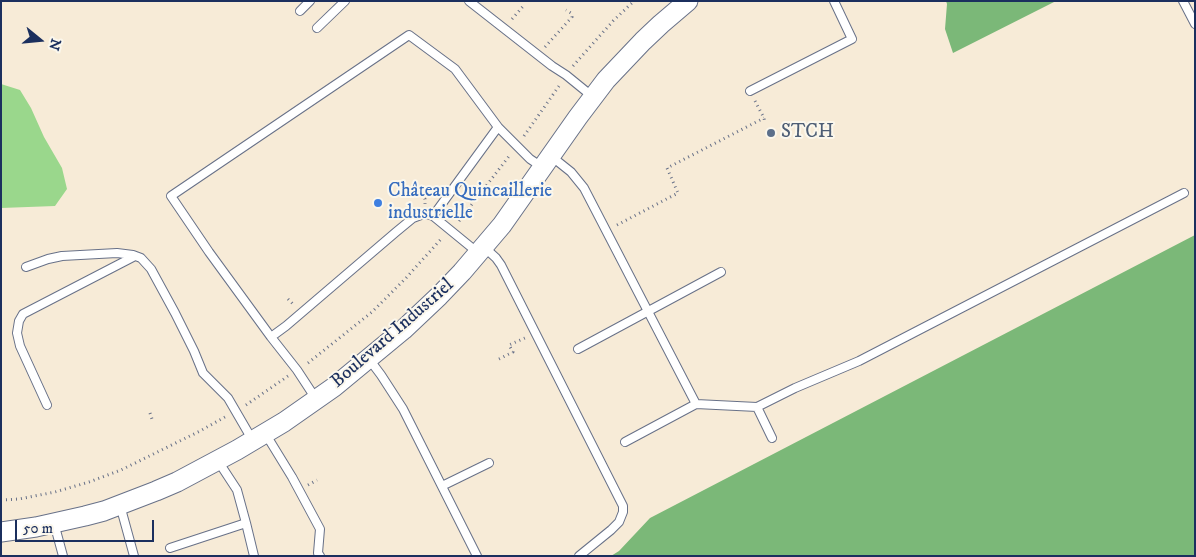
<!DOCTYPE html>
<html>
<head>
<meta charset="utf-8">
<style>
	body { margin:0 }
	#map { position:relative; width:1196px; height:557px; overflow:hidden; background:#f7ebd7; font-family:"IM FELL DW Pica",serif }
	canvas { display:block }
	.frame { position:absolute; inset:0; border:2px solid #1b2f5e; pointer-events:none }
	.north { position:absolute; left:15px; top:15px; width:50px; height:50px; -webkit-text-stroke:4px #fbf7ec; paint-order:stroke; rotate:107deg; font-size:14px; font-weight:700; line-height:20px; text-align:center; color:#1b2f5e }
	.north::after { content:''; display:block; margin:auto; width:18px; height:22px; background:#1b2f5e; clip-path:polygon(50% 0,100% 100%,50% 72%,0 100%) }
	.scale { position:absolute; left:15px; top:520px; width:139px; height:22px; box-sizing:border-box; border:2px solid #1b2f5e; border-top:0; padding-left:6px; font-size:15px; line-height:18px; white-space:nowrap; color:#1b2f5e; -webkit-text-stroke:4px #fbf7ec; paint-order:stroke }
</style>
</head>
<body>
<div id="map">
<canvas width="1196" height="557"></canvas>
<div class="frame"></div>
<div class="north">N</div>
<div class="scale">50 m</div>
</div>
<script>
const ctx = document.querySelector('canvas').getContext('2d');
ctx.lineJoin = 'round';
function paint(path, color) {
  ctx.fillStyle = color;
  ctx.fill(path, 'evenodd');
}
function shape(rows) {
  const path = new Path2D();
  for (const r of rows) {
    path.moveTo(r[0], r[1]);
    for (let i = 2; i < r.length; i += 2) path.lineTo(r[i], r[i + 1]);
  }
  return path;
}
function stroke(path, color, width, dash) {
  ctx.strokeStyle = color;
  ctx.lineWidth = width;
  ctx.lineCap = dash ? 'butt' : 'round';
  ctx.setLineDash(dash || []);
  ctx.stroke(path);
}
function write(font, color, halo, rows, align = 'center') {
  ctx.font = font + ' "IM FELL DW Pica",serif';
  ctx.lineWidth = 4;
  ctx.setLineDash([]);
  ctx.textBaseline = 'middle';
  ctx.strokeStyle = halo;
  ctx.fillStyle = color;
  for (const [text, x, y, turn = 0] of rows) {
    ctx.save();
    ctx.translate(x, y);
    ctx.rotate((+turn || 0) * Math.PI / 180);
    ctx.textAlign = isNaN(turn) ? turn : align;
    if (halo) ctx.strokeText(text, 0, 0);
    ctx.fillText(text, 0, 0);
    ctx.restore();
  }
}
paint(shape([
	[1,84,20,90,31,108,44,137,62,168,67,189,55,206,1,208]
]), '#9ad78c');
paint(shape([
	[946,1,1056,1,953,53,945,29,947,4],
	[1195,235,1195,556,611,556,619,551,650,518]
]), '#7bb878');
const service = shape([
	[469,1,552,66,566,75,593,97],
	[1183,1,1195,24],
	[300,11,310,1],
	[317,28,345,1],
	[750,91,852,39,834,1],
	[551,156,571,172,584,188,696,404,757,407,795,388,859,361,1184,193],
	[484,247,496,258,501,265,623,506,623,512,619,522,611,530,579,556],
	[477,252,433,216,498,127,530,159,542,167],
	[26,267,48,259,62,256,117,253,133,255,141,258,151,269,175,313,194,351,203,373,228,398,253,441],
	[271,337,209,252,171,196,409,35,455,69,498,127],
	[578,349,721,272],
	[369,359,381,375,403,409,477,556],
	[316,399,297,370,271,337,286,326,396,232,413,218,421,215,427,214,433,216],
	[47,405,20,346,17,333,19,321,23,314,135,256],
	[757,407,772,438],
	[265,433,292,477,320,529,318,553,320,556],
	[625,442,696,404],
	[442,486,489,463],
	[120,505,134,556],
	[54,523,63,556],
	[246,523,254,556],
	[170,548,246,523,237,490,218,461]
]);
const tertiary = shape([
	[1,532,36,527,85,516,104,511,156,491,177,482,237,450,284,422,334,387,403,330,439,296,462,272,502,225,578,117,606,80,643,41,661,24,688,1]
]);
stroke(service, '#687188', 10);
stroke(tertiary, '#687188', 21);
stroke(shape([
	[512,19,525,4],
	[545,47,572,17,571,13,566,10],
	[573,66,613,21,634,1],
	[755,101,764,118,765,123],
	[524,136,559,86],
	[418,191,425,199,425,204],
	[459,221,510,155],
	[617,225,678,193,667,168,764,118],
	[288,299,294,305],
	[499,359,513,352,509,345,525,338],
	[308,363,372,312,406,278,442,238],
	[246,405,288,376],
	[150,413,153,422],
	[308,485,317,480],
	[1,500,19,499,55,492,89,482,121,470,200,431,225,417]
]), '#687188', 3, [1, 4]);
stroke(service, '#fff', 8);
stroke(tertiary, '#fff', 19);
for (const [x, y, r, color] of [
	[771,133,5,"#5c6f8a"],
	[378,203,5,"#3f7fe0"]
]) {
  const dot = new Path2D();
  dot.arc(x, y, r, 0, 2 * Math.PI);
  ctx.fillStyle = color;
  ctx.fill(dot);
  stroke(dot, '#fbf7ec', 2);
}
write('19px', '#4e5e75', '#fbf7ec', [
	["STCH",781,133]
], 'left');
write('19px', '#366cbe', '#fbf7ec', [
	["Château Quincaillerie",388,192],
	["industrielle",388,214]
], 'left');
write('19px', '#1b2f5e', '#fbf7ec', [
	["Boulevard Industriel",393,334,-41]
]);
</script>
</body>
</html>
